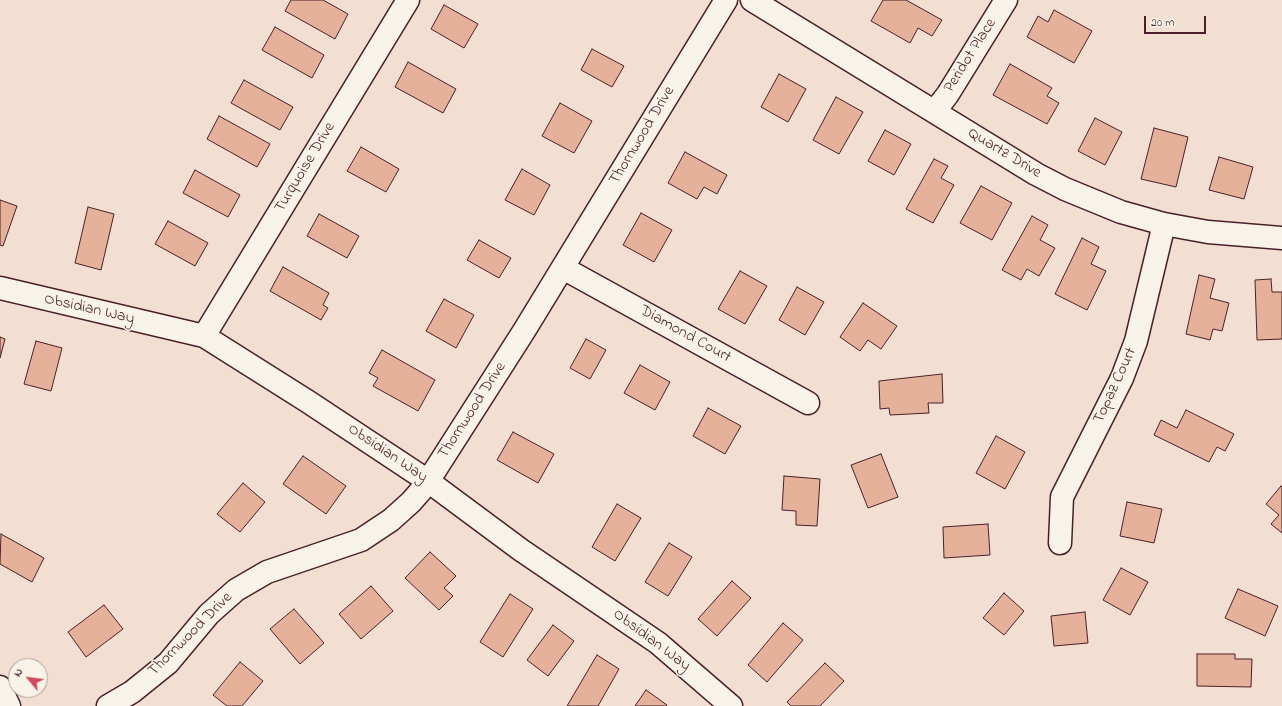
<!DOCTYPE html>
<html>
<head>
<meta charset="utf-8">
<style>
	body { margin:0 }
	#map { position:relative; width:1282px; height:706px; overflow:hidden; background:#f2dfd1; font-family:"Indie Flower",sans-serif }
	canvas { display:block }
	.north { position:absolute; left:8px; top:658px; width:40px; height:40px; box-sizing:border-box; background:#f7f3e8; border:1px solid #b29e9c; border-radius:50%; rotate:299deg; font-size:11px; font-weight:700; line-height:16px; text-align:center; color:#4a1f2b }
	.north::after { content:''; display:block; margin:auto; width:14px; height:18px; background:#d1495b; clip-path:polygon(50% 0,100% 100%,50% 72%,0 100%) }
	.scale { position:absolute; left:1144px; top:16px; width:62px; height:18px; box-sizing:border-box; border:2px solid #4a1f2b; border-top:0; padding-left:5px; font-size:12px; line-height:14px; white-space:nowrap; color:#4a1f2b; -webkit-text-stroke:3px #f7f3e8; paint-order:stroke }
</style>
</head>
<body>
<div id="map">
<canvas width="1282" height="706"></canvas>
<div class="north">N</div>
<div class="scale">20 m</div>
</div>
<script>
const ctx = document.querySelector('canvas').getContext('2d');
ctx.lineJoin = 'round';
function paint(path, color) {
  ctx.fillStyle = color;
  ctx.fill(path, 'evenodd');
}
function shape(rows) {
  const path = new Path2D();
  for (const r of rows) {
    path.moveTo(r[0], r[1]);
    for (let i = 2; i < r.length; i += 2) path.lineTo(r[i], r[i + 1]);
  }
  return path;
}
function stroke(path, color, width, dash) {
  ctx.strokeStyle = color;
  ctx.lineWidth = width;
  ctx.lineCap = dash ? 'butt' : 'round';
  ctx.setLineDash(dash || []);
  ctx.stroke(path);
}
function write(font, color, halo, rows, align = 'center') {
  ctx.font = font + ' "Indie Flower",sans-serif';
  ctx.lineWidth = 3;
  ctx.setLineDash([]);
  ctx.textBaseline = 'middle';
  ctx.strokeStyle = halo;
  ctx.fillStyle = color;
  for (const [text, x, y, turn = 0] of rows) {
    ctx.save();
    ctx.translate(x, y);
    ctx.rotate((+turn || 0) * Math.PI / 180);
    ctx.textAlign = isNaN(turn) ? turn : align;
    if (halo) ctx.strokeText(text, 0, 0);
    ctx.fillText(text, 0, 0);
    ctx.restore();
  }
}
const building = shape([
	[291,0,323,0,348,14,335,39,285,11,291,0],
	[883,0,906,0,942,20,932,36,918,28,910,43,871,21,883,0],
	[444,5,478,24,464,48,431,29,444,5],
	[1054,10,1092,31,1074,63,1027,37,1038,16,1048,22,1054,10],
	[275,27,324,55,312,78,262,50,275,27],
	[592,49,624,66,612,87,581,70,592,49],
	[408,62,456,89,443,113,395,87,408,62],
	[1010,64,1052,88,1047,96,1059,103,1047,124,993,95,1010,64],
	[779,74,806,89,788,122,761,107,779,74],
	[244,80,293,107,280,130,231,103,244,80],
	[836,97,863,112,839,154,813,140,836,97],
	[560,103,592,121,574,153,542,136,560,103],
	[219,116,270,144,257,167,207,139,219,116],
	[1095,118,1122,132,1105,165,1078,151,1095,118],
	[1154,128,1188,137,1176,187,1141,179,1154,128],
	[885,130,911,144,894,175,868,161,885,130],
	[361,147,399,169,386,192,347,171,361,147],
	[685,152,727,175,717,194,704,187,697,199,668,183,685,152],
	[1219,157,1253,167,1244,199,1209,190,1219,157],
	[934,159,948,166,941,178,954,185,933,223,906,209,934,159],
	[522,169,550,185,534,215,505,200,522,169],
	[195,170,240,195,228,217,183,193,195,170],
	[981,186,1012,203,992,240,960,223,981,186],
	[0,200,17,206,3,246,0,245,0,200],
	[88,207,114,214,101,270,75,263,88,207],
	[641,213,672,230,654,262,623,245,641,213],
	[319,214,359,236,347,258,307,236,319,214],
	[1032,216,1048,225,1040,240,1055,248,1039,276,1027,269,1021,280,1002,270,1032,216],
	[168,221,208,243,195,266,155,244,168,221],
	[1082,238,1099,247,1091,264,1106,271,1087,310,1055,294,1082,238],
	[479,240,511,258,499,278,467,260,479,240],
	[283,267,329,293,323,305,328,308,321,320,270,291,283,267],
	[740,271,767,286,745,324,718,309,740,271],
	[1199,275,1215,279,1210,298,1229,303,1222,331,1213,329,1210,340,1186,334,1199,275],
	[1271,279,1272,292,1282,292,1282,339,1257,340,1255,280,1271,279],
	[797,287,824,302,805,335,779,320,797,287],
	[444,299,474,315,456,348,426,331,444,299],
	[863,303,897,326,881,349,868,340,860,351,840,337,863,303],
	[0,337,5,339,0,358,0,337],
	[586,339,606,350,590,379,570,368,586,339],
	[36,341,62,348,51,391,24,384,36,341],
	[382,350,435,380,418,411,373,386,378,378,369,373,382,350],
	[640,365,670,382,655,410,624,393,640,365],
	[942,374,943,403,928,403,929,413,890,415,889,408,880,409,879,381,942,374],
	[708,408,741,426,725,454,693,436,708,408],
	[1186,410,1234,434,1225,451,1217,447,1209,462,1154,435,1161,420,1177,428,1186,410],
	[513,432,554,454,538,483,497,460,513,432],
	[996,436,1025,452,1005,489,976,473,996,436],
	[881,454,898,497,868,508,851,465,881,454],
	[303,456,346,486,326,514,283,484,303,456],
	[784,476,820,479,817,526,796,525,796,511,782,510,784,476],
	[243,483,265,502,240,532,217,514,243,483],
	[1281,486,1282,487,1282,533,1271,524,1279,515,1266,504,1281,486],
	[1127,502,1162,509,1154,543,1120,536,1127,502],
	[617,504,641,518,615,561,592,547,617,504],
	[988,524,990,555,944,558,943,527,988,524],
	[1,534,44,558,32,582,0,564,1,534],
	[669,543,692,557,668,596,645,582,669,543],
	[430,552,456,576,444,588,453,596,439,610,405,578,430,552],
	[1121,568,1148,582,1130,615,1103,600,1121,568],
	[732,581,751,598,717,636,698,619,732,581],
	[371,586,393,611,361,639,339,614,371,586],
	[1238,589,1278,606,1265,636,1225,618,1238,589],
	[1004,593,1024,611,1004,635,983,618,1004,593],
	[510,594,533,609,503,657,480,642,510,594],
	[104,605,123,629,86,657,68,632,104,605],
	[294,609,324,643,300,664,270,629,294,609],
	[1085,612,1088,643,1054,646,1051,616,1085,612],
	[783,623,803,640,767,682,748,665,783,623],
	[553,625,574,641,548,676,527,660,553,625],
	[1197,654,1235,654,1235,659,1252,659,1251,687,1197,686,1197,654],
	[597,655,619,669,598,706,567,706,597,655],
	[240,662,263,681,242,706,227,706,213,695,240,662],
	[825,663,844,681,820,706,791,706,787,702,825,663],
	[646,690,667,705,666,706,635,706,646,690]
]);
paint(building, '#e6b19b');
stroke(building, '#4a1f2b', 1);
const minor = shape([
	[752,0,1036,174,1065,189,1121,212,1164,224,1208,232,1282,238],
	[935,111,948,94,1006,0],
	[563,268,808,403],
	[0,288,204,336,307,401,428,481,521,550,658,643,731,706],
	[204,336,408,0],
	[1060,543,1062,497,1122,378,1136,341,1164,224],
	[0,687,9,706],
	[108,706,132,692,168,663,209,614,236,590,267,572,361,540,391,520,411,502,425,486,524,331,726,0]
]);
stroke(minor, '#4a1f2b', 25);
stroke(minor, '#f7f3e8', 22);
write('16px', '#4a1f2b', '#f7f3e8', [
	["Peridot Place",971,56,-58],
	["Thornwood Drive",643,136,-59],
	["Quartz Drive",1004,154,31],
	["Turquoise Drive",306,168,-59],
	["Obsidian Way",89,310,13],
	["Diamond Court",685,335,29],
	["Topaz Court",1116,386,-65],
	["Thornwood Drive",473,411,-57],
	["Obsidian Way",387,454,34],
	["Thornwood Drive",191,635,-45],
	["Obsidian Way",651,641,37]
]);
</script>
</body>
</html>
